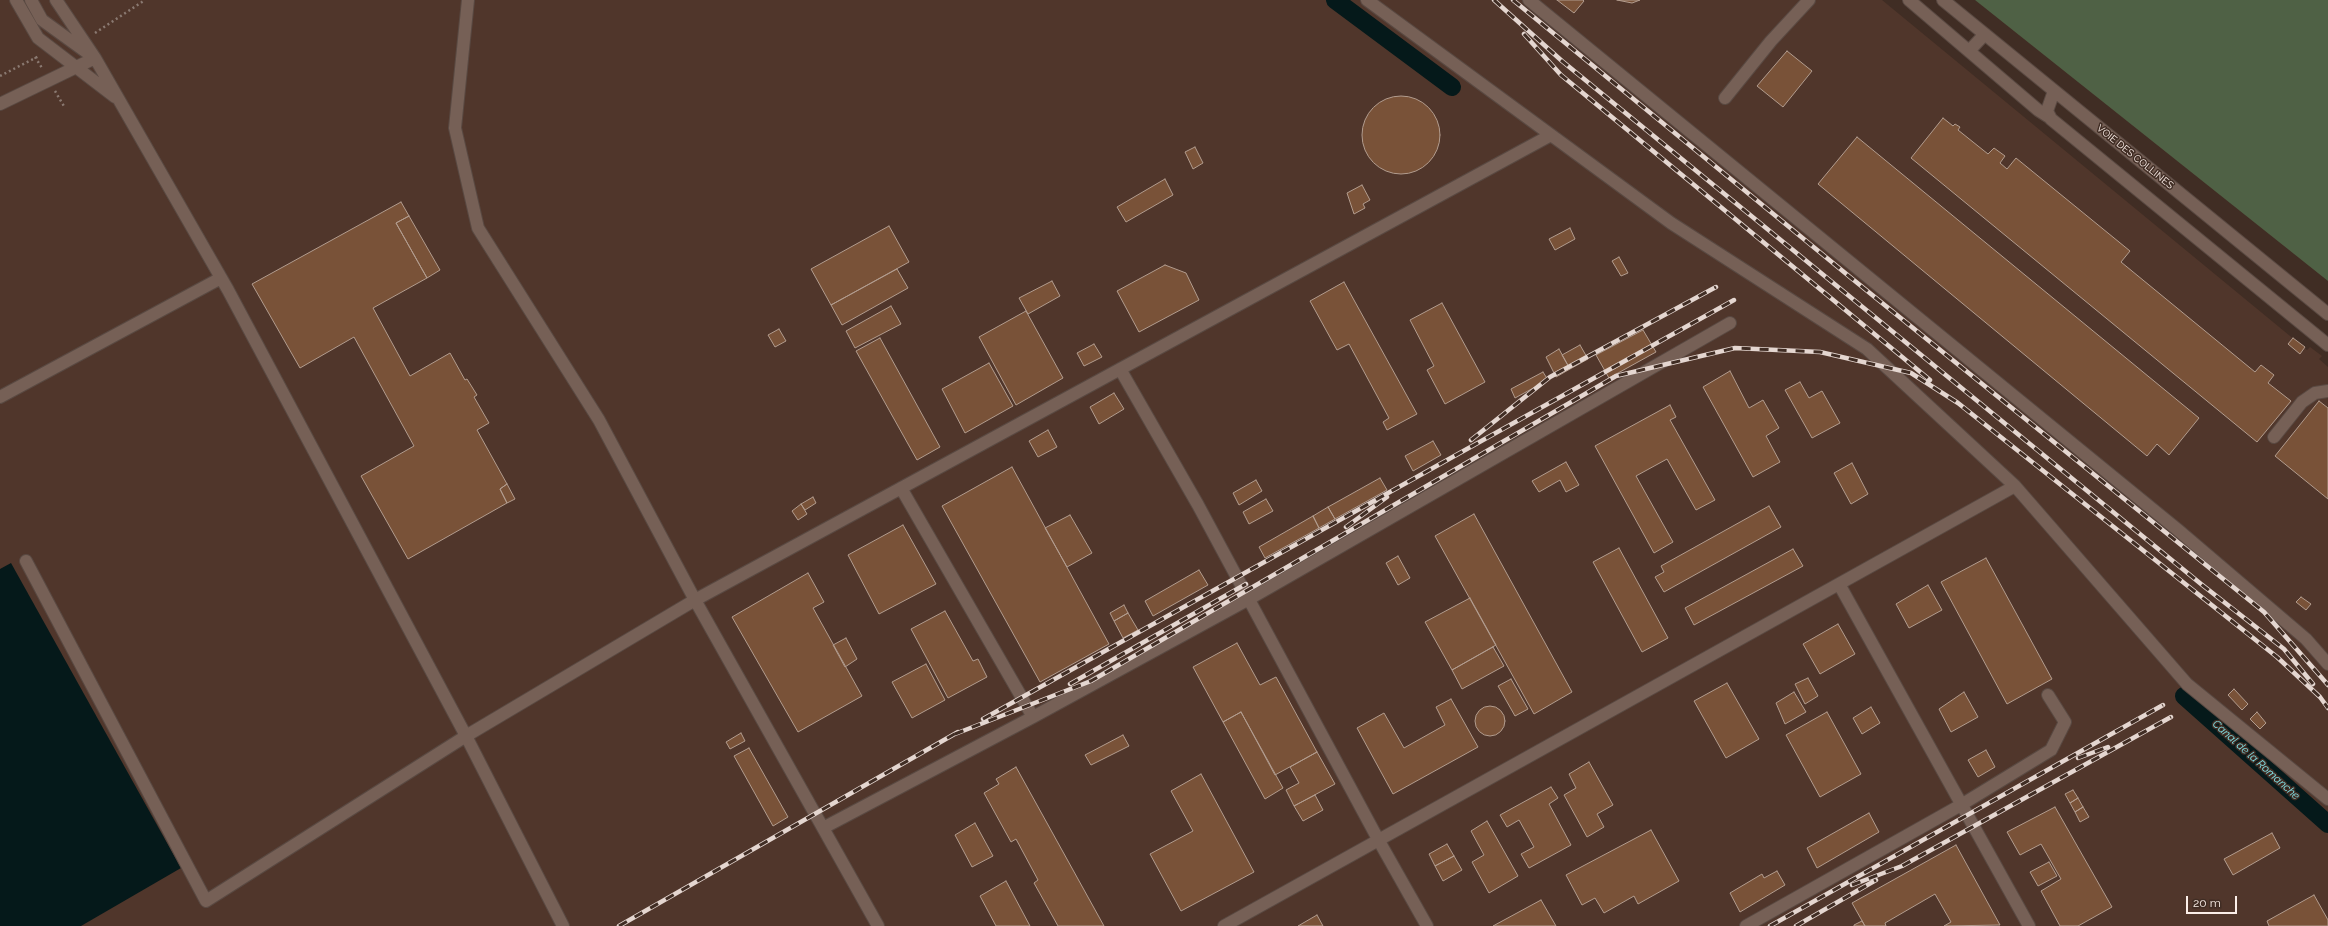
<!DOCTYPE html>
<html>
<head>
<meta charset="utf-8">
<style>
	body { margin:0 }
	#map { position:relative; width:2328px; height:926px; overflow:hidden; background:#402d24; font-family:Raleway,sans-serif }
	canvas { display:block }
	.scale { position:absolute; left:2186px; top:896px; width:51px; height:18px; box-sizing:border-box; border:2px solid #fcefe9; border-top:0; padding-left:5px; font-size:12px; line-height:14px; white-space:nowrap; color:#fcefe9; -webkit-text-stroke:3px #402d24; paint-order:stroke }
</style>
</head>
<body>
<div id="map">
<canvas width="2328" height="926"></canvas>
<div class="scale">20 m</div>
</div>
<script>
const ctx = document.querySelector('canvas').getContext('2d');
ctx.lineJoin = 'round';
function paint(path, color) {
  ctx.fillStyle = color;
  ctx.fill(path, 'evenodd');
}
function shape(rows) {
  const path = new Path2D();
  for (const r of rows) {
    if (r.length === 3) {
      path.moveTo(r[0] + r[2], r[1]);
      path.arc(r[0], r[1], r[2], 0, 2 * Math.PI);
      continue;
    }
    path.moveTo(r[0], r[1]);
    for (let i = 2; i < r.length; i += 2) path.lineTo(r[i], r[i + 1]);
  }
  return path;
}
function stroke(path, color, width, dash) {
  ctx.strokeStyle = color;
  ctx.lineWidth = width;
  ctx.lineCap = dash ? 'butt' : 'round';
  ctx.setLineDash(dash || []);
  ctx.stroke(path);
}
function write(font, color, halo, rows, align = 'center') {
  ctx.font = font + ' Raleway,sans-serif';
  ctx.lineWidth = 3;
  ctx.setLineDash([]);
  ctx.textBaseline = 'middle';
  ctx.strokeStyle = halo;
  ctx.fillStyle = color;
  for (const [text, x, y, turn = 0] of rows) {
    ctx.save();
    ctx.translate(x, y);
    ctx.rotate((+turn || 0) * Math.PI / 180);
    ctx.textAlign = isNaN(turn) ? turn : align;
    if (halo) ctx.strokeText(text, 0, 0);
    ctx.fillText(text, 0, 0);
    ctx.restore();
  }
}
paint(shape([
	[0,0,1882,0,2307,350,2310,347,2322,356,2319,359,2328,367,2328,926,0,926]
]), '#50362b');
paint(shape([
	[1975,0,2328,0,2328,281]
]), '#4f6145');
paint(shape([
	[11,563,181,868,81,926,0,926,0,569]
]), '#05191a');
stroke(shape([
	[1335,0,1452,87],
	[2184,696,2328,824]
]), '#05191a', 18);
const building = shape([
	[1557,0,1583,0,1584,1,1574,13,1557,0],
	[1617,0,1640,0,1632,3,1617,0],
	[1787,51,1812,71,1783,107,1757,86,1787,51],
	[1401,135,39],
	[1943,118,1953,126,1955,124,1960,127,1958,130,1988,154,1994,148,2005,156,2000,163,2007,169,2016,158,2130,251,2121,262,2255,372,2261,365,2274,375,2268,383,2291,401,2257,442,1911,158,1943,118],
	[1857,137,2199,418,2169,455,2157,444,2147,456,1818,184,1857,137],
	[1195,147,1203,163,1193,169,1185,152,1195,147],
	[1165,179,1173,195,1126,222,1117,207,1165,179],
	[1362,185,1370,200,1363,204,1365,208,1354,214,1347,193,1362,185],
	[401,202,409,216,396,223,427,278,373,308,410,376,450,353,465,380,467,379,477,395,474,397,489,423,477,430,507,484,500,489,507,503,408,559,361,476,414,446,354,337,300,368,252,284,401,202],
	[409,216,440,270,427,278,396,223,409,216],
	[889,226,909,262,831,305,811,269,889,226],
	[1570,228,1575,239,1555,250,1549,239,1570,228],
	[1619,257,1628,273,1621,276,1612,261,1619,257],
	[1165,265,1186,273,1199,300,1139,332,1117,291,1165,265],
	[897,269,908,288,842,325,831,305,897,269],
	[1052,281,1060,296,1028,314,1019,298,1052,281],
	[1344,282,1417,414,1387,430,1383,422,1389,418,1349,344,1337,350,1310,301,1344,282],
	[1442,303,1485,382,1445,404,1427,370,1434,366,1410,320,1442,303],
	[891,306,901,324,855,348,846,331,891,306],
	[1026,311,1063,378,1016,405,979,337,1026,311],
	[779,329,786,341,775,347,768,335,779,329],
	[1643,330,1656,352,1609,378,1596,355,1643,330],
	[880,338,940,447,917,460,856,351,880,338],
	[2293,338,2305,347,2300,354,2288,344,2293,338],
	[1094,344,1102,357,1084,366,1077,353,1094,344],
	[1580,345,1588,359,1570,369,1562,355,1580,345],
	[1559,349,1570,369,1556,377,1546,357,1559,349],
	[989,363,1013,406,965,433,942,389,989,363],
	[1730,371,1749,408,1763,400,1779,428,1766,436,1780,462,1753,477,1703,387,1730,371],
	[1543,372,1548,380,1515,398,1511,389,1543,372],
	[1800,382,1809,398,1822,391,1840,423,1812,438,1785,390,1800,382],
	[1114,393,1124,409,1099,424,1090,407,1114,393],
	[2319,401,2328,408,2328,499,2275,456,2319,401],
	[1670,405,1676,417,1670,420,1715,500,1696,510,1667,459,1636,476,1673,542,1654,553,1595,446,1670,405],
	[1048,430,1057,447,1038,457,1029,441,1048,430],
	[1433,441,1441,455,1413,471,1405,456,1433,441],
	[1566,462,1579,485,1566,492,1560,480,1539,492,1532,481,1566,462],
	[1852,463,1868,494,1851,504,1834,473,1852,463],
	[1012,467,1109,644,1040,682,942,506,1012,467],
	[1380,478,1387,490,1335,519,1328,507,1380,478],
	[1256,480,1262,491,1239,505,1233,493,1256,480],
	[507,484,515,499,507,503,500,489,507,484],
	[813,497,816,503,805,510,801,504,813,497],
	[1266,499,1273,511,1249,524,1243,512,1266,499],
	[801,504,807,514,798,520,792,511,801,504],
	[1769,506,1781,527,1664,592,1655,577,1664,572,1661,566,1769,506],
	[1328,507,1335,519,1319,528,1313,516,1328,507],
	[1474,514,1572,692,1534,714,1435,536,1474,514],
	[1070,515,1092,553,1067,567,1045,528,1070,515],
	[1313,516,1319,528,1265,558,1259,547,1313,516],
	[903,525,936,584,879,614,848,555,903,525],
	[1619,548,1668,638,1642,652,1593,562,1619,548],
	[1793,549,1803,566,1694,625,1685,608,1793,549],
	[1398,556,1410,578,1398,585,1386,563,1398,556],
	[1986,558,2052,679,2007,704,1941,582,1986,558],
	[1199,570,1208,585,1153,616,1145,601,1199,570],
	[808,573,824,602,813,608,862,696,798,732,732,617,808,573],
	[1928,585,1942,610,1909,628,1896,604,1928,585],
	[2301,597,2311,604,2306,610,2296,602,2301,597],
	[1470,598,1496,645,1452,670,1425,622,1470,598],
	[1124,605,1128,613,1114,621,1110,613,1124,605],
	[945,611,973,661,978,659,987,677,948,698,911,629,945,611],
	[1128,613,1138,630,1123,638,1114,621,1128,613],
	[1838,624,1855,654,1820,674,1803,644,1838,624],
	[846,638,857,659,845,667,833,645,846,638],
	[1237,643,1260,685,1276,677,1317,752,1275,775,1241,712,1223,722,1193,667,1237,643],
	[1493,647,1504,666,1462,689,1452,670,1493,647],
	[926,664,945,700,912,718,892,682,926,664],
	[1808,678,1818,696,1805,704,1795,684,1808,678],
	[1511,679,1528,709,1515,716,1498,686,1511,679],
	[1727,683,1759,739,1726,758,1694,701,1727,683],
	[2234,689,2248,704,2242,710,2228,695,2234,689],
	[1794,692,1806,712,1785,724,1776,703,1794,692],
	[1964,692,1978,717,1951,732,1939,709,1964,692],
	[1451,699,1478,747,1393,794,1357,728,1384,713,1404,748,1445,725,1436,707,1451,699],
	[1490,721,15],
	[1871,707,1880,723,1862,734,1853,718,1871,707],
	[1241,712,1283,788,1265,799,1223,722,1241,712],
	[1827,712,1861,774,1820,797,1786,735,1827,712],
	[2257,712,2266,723,2260,729,2250,719,2257,712],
	[741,733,745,741,730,749,726,742,741,733],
	[1123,735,1129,746,1091,765,1085,755,1123,735],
	[749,748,788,817,773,826,734,756,749,748],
	[1986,750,1995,767,1978,777,1968,760,1986,750],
	[1317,752,1335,784,1294,806,1286,790,1299,783,1290,767,1317,752],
	[1589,762,1613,805,1597,814,1604,827,1587,837,1564,795,1576,788,1569,774,1589,762],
	[1016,767,1104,926,1058,926,1034,883,1038,880,1016,839,1011,842,984,793,999,784,996,779,1016,767],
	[1201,774,1254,872,1181,911,1150,854,1193,831,1171,791,1201,774],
	[1551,787,1558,798,1549,804,1571,845,1529,868,1521,854,1534,847,1519,820,1507,827,1500,815,1551,787],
	[2073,790,2078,798,2070,803,2065,794,2073,790],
	[1315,795,1323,810,1303,821,1294,806,1315,795],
	[2078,798,2083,807,2075,812,2070,803,2078,798],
	[2055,807,2112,907,2078,926,2060,926,2041,891,2061,879,2041,844,2020,855,2007,832,2055,807],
	[2083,807,2089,817,2080,822,2075,812,2083,807],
	[1869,813,1879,832,1817,868,1807,848,1869,813],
	[1487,821,1518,876,1489,893,1472,862,1484,855,1471,831,1487,821],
	[975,823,993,856,972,867,955,835,975,823],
	[1651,830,1679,881,1638,904,1634,896,1604,913,1595,898,1582,905,1566,875,1651,830],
	[2272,833,2280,848,2233,875,2224,859,2272,833],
	[1447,844,1454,856,1435,866,1429,854,1447,844],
	[1956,845,2000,925,1944,926,1951,922,1935,894,1885,923,1886,926,1865,926,1852,903,1956,845],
	[1454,856,1462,870,1443,881,1435,866,1454,856],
	[2049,862,2057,876,2038,886,2030,872,2049,862],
	[1777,871,1785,885,1740,912,1730,893,1762,874,1764,878,1777,871],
	[1006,881,1030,926,996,926,980,896,1006,881],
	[2314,895,2328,920,2328,926,2269,926,2267,921,2314,895],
	[1541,900,1556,926,1493,926,1541,900],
	[1317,915,1323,926,1298,926,1317,915],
	[1862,921,1865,926,1854,926,1854,925,1862,921]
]);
paint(building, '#795238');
stroke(building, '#b29c8e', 1);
const minor = shape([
	[16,0,38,38,115,97],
	[31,0,42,20,89,54],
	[56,0,95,58,228,290,466,736,563,926],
	[468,0,455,128,478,228,599,420,695,600,878,926],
	[1367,0,1671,223,1867,349,2015,486,2187,684,2328,799],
	[1529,0,2178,530,2306,639,2328,664],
	[1909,0,2038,110,2049,117],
	[1943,0,2328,314],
	[1969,51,1985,34],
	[2054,91,2047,111,2051,119,2328,345],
	[1725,98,1771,41,1809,0],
	[0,104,95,58],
	[1120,369,1198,505,1379,841,1427,926],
	[0,397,221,278],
	[2274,437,2302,402,2315,393,2328,391],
	[901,488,1033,717],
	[26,561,206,901,466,736,695,600,1551,135],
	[1839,584,2029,926],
	[823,828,1033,717,1249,599,1730,323],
	[1224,926,2015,486],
	[1746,926,1961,805,2051,750,2065,722,2048,695]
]);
stroke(minor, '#594942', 14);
stroke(shape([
	[95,33,145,0],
	[35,57,42,68],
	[0,76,39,56],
	[55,91,65,108]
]), '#8a7971', 2.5, [2, 3]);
stroke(minor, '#766056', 12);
const rail = shape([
	[1494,0,1562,61,2201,584,2284,649,2313,684],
	[1513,0,1850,277,2264,612,2328,685],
	[1524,34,1561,75,1930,380],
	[1471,440,1550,377,1716,287],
	[1346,527,1387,497],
	[1070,684,1246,584],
	[983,719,1734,300],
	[955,734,1091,681,1616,376,1735,348,1820,352,1911,373,1958,403,2277,657,2320,697,2328,708],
	[2078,758,2108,747],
	[1852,885,1902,866,2171,717],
	[619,926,958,732],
	[1770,926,2163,705],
	[1796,926,1876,880]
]);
stroke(rail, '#e4d6d0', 4.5);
stroke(rail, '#402d24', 3, [9]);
write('10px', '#fcefe9', '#402d24', [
	["VOIE DES COLLINES",2135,157,39]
]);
write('italic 11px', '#80e5eb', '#402d24', [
	["Canal de la Romanche",2256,760,42]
]);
</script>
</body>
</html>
